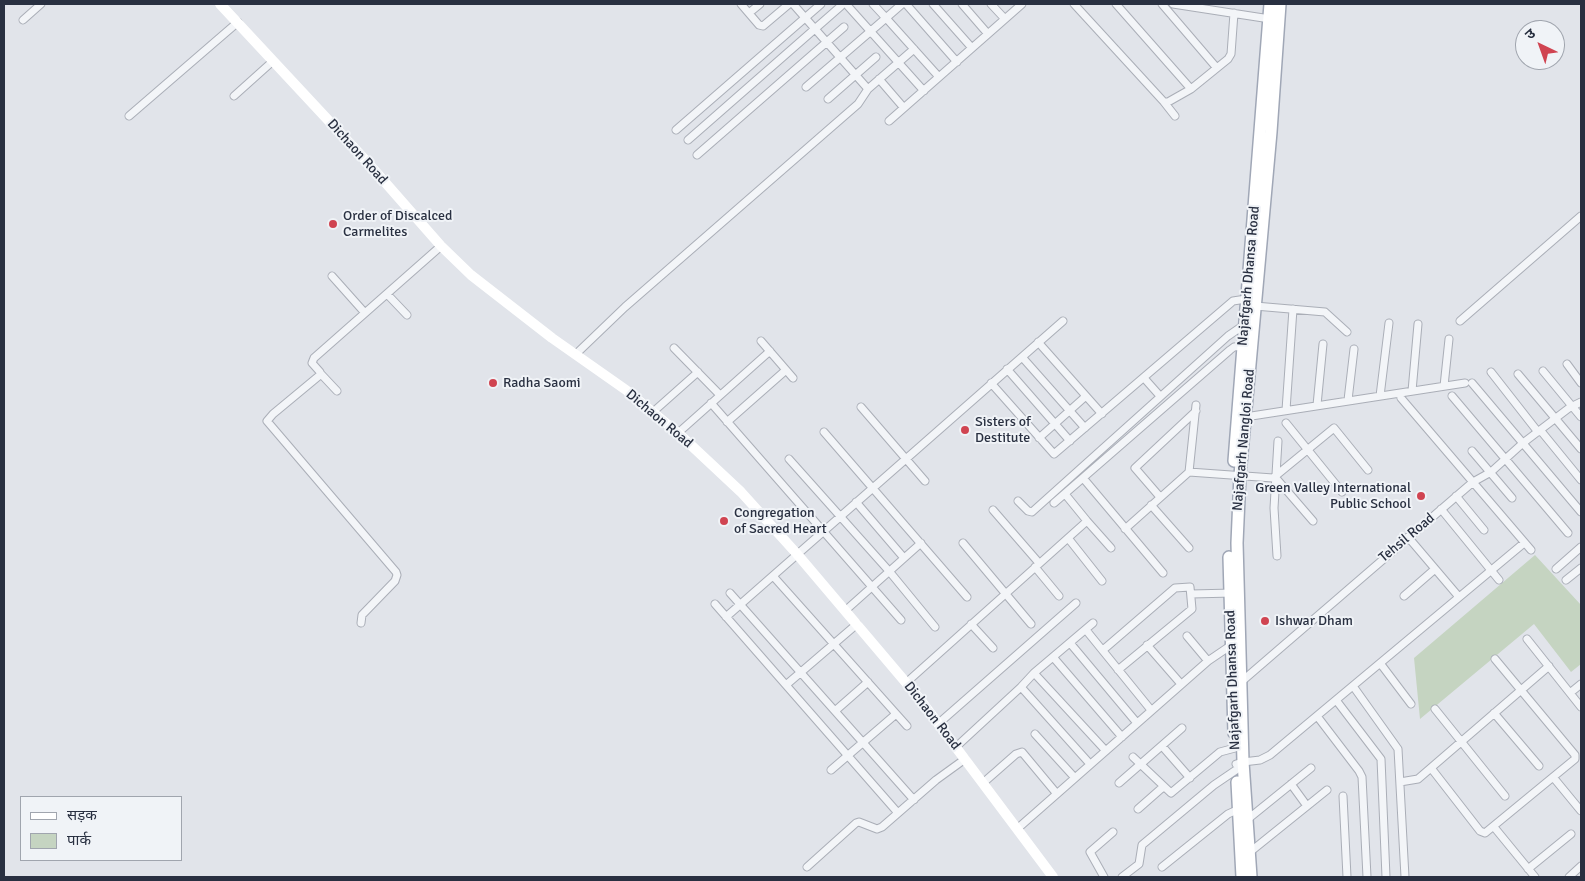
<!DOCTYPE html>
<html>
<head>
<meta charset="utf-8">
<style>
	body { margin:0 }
	#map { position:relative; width:1585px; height:881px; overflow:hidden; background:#e1e4ea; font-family:Signika,"Noto Sans Devanagari",sans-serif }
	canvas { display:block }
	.frame { position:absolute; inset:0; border:5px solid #293041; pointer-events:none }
	.legend { position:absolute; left:20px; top:796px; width:162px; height:65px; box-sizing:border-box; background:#f0f3f7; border:1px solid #a0a5ae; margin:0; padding:6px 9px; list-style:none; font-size:15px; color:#293041 }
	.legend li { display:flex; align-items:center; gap:10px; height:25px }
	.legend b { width:25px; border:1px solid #a0a5ae }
	.north { position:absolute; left:1515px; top:20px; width:50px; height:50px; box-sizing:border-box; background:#f0f3f7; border:1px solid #a0a5ae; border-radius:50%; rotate:318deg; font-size:14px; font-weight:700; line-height:20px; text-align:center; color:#293041 }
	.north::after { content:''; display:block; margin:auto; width:18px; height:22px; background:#d04451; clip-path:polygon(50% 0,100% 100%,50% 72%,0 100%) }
</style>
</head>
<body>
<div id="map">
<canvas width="1585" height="881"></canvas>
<div class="frame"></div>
<ul class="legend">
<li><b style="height:6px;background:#fff"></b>सड़क</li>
<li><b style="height:14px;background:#c5d4c1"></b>पार्क</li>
</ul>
<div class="north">उ</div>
</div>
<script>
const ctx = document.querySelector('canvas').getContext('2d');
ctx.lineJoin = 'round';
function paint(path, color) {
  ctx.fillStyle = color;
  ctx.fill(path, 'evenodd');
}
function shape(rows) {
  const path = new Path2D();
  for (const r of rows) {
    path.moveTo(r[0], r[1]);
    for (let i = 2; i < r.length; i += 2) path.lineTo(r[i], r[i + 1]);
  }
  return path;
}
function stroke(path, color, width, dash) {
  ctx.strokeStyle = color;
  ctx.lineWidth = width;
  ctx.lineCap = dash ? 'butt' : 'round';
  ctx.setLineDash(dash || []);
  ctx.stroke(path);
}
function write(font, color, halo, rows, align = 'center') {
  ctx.font = font + ' Signika,sans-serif';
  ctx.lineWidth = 4;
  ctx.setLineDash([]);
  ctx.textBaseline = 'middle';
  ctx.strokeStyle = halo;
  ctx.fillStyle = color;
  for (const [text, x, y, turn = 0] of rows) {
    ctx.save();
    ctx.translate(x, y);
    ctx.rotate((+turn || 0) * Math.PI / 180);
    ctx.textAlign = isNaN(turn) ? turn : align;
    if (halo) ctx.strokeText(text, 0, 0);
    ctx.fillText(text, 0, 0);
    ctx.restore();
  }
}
paint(shape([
	[1535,555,1581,605,1581,664,1571,672,1534,624,1420,719,1414,658]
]), '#c5d4c1');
const street = shape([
	[741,4,759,25,763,26,789,4],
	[793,4,868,89],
	[846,4,924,91],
	[873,4,886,18,902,4],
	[906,4,957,62],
	[933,4,972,48],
	[962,4,988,34],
	[991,4,1005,19],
	[1074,4,1164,102,1168,102,1191,89,1228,59,1231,54,1234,13],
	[1116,4,1191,89],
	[1162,4,1216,67],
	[1173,4,1270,19],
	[749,13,760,4],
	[23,20,41,4],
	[879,79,904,108],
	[806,87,886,18,939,77],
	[234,96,273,61],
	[828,99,876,57],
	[1164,102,1175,116],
	[129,116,238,22],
	[889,121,1022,4],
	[676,130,821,4],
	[688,140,841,6],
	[697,155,844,27],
	[332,276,365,313],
	[387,294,407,315],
	[1255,306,1325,312,1347,332],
	[1460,321,1581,216],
	[761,341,793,378],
	[1038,342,1102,414],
	[674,348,720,395],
	[576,354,625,307,858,104,868,89,914,49],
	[1022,357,1085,428],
	[1567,364,1581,383],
	[1007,369,1070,441],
	[1543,371,1581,417],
	[1491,372,1538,432],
	[321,374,337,391],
	[1518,374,1581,449],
	[1144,378,1160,396],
	[991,383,1054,454,1233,301,1246,299],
	[1472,383,1581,512],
	[1444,386,1449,339],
	[1412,391,1418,324],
	[1380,396,1389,323],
	[1452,396,1568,533],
	[1401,398,1531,550],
	[1348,400,1354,349],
	[711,403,901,620],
	[1317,405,1323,344],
	[861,407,925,481],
	[1286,410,1293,309],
	[653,412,698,372],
	[1245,417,1465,383],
	[727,422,786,370],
	[1286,423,1342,492],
	[1541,431,1581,480],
	[824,432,967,597],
	[678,433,770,351],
	[1039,438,1086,396],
	[1472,451,1512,498],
	[789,459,889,571,935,627],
	[1189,472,1196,405],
	[1275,477,1313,521],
	[1083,478,1163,573],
	[1065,494,1087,521,1111,548],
	[1456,496,1484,530],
	[1160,497,1135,468,1196,411],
	[1018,501,1028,511,1032,512,1228,336,1244,325],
	[856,502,904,558],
	[1054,503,1230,350,1234,347,1243,346],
	[1151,505,1189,548],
	[1441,509,1499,580],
	[993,510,1039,563],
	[1125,529,1189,472,1273,478,1334,428,1368,470],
	[1408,537,1459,597],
	[1068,538,1102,581],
	[963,543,1031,624],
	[1277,556,1274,508,1278,441],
	[1035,567,1059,596],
	[1556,569,1581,547],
	[773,576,907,726],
	[1566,580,1581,568],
	[730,593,914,800],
	[1191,594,1233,593],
	[1404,596,1435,569],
	[715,604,898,813],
	[846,610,921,543],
	[726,617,1063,321],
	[361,623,362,615,395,581,397,575,396,572,267,421,273,414,320,375,320,372,312,363,314,358,441,246],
	[971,624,993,648],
	[1086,630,1151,710],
	[1187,636,1208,661],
	[1527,639,1581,707],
	[1070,643,1137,723],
	[1147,645,1181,684],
	[1103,650,1175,588,1190,587,1192,609,1118,670],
	[1053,657,1122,737],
	[1380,663,1411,704],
	[1034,673,1106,751],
	[907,682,1087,521],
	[1241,682,1473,482,1491,472,1523,443,1569,408,1581,402],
	[786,685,857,624],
	[1353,686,1398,749,1405,877],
	[1021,687,1090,764],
	[1570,693,1581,684],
	[1336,700,1381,759,1386,877],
	[1435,709,1505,796],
	[835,711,868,682],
	[1494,713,1539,766],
	[1317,716,1359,771,1362,777,1367,877],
	[939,723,1076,603],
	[1035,734,1075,778],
	[1162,746,1190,778],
	[956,747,1021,687,1034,673,1093,623],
	[1133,757,1171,793,1220,752,1235,748],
	[1236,764,1243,762,1260,760,1270,755,1524,543],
	[1431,768,1480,831,1485,833,1575,759,1575,755,1495,659],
	[831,770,896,714],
	[1553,777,1581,811],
	[1400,782,1418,779,1549,666],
	[983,783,1016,754,1022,752,1057,794],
	[1119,783,1182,728],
	[1291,784,1307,806],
	[1343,796,1347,877],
	[1138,809,1163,787],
	[1248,819,1311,768],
	[1494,827,1535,877],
	[1017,829,1208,661,1233,644],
	[1250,852,1327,790],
	[807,867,856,823,859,822,877,829,882,827,936,780,965,759],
	[1162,867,1228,814,1239,809],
	[1528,869,1571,834],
	[1104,877,1090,852,1113,832],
	[1122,877,1139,864,1142,845,1214,785,1236,770],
	[1569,877,1581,866]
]);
const primary = shape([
	[1234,461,1270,4],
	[1229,557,1234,733],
	[1237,782,1242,877],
	[1251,877,1243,762,1237,543,1240,475,1271,132,1280,4]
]);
stroke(street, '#aaaeb7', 9);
stroke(primary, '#a0a7b6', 14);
stroke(street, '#f3f5f8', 7);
stroke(shape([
	[220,4,369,164,441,246,471,275,552,338,626,390,678,433,741,492,797,554,919,698,1053,877]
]), '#fff', 10);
stroke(primary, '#fff', 11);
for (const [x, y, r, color] of [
	[333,224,5,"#d04451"],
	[493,383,5,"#d04451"],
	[965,430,5,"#d04451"],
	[1421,496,5,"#d04451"],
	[724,521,5,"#d04451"],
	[1265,621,5,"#d04451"]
]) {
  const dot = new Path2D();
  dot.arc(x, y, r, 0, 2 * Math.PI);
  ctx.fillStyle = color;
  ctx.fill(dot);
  stroke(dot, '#f0f3f7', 2);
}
write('14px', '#293041', '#f0f3f7', [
	["Dichaon Road",357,152,48],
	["Najafgarh Dhansa Road",1249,276,-85],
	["Dichaon Road",659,419,40],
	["Najafgarh Nangloi Road",1244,440,-85],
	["Tehsil Road",1407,538,-40],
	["Najafgarh Dhansa Road",1233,680,-92],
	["Dichaon Road",932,716,52]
]);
write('14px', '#293041', '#f0f3f7', [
	["Order of Discalced",343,216],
	["Carmelites",343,232],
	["Radha Saomi",503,383],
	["Sisters of",975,422],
	["Destitute",975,438],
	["Green Valley International",1411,488,"right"],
	["Public School",1411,504,"right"],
	["Congregation",734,513],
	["of Sacred Heart",734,529],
	["Ishwar Dham",1275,621]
], 'left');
</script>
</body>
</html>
